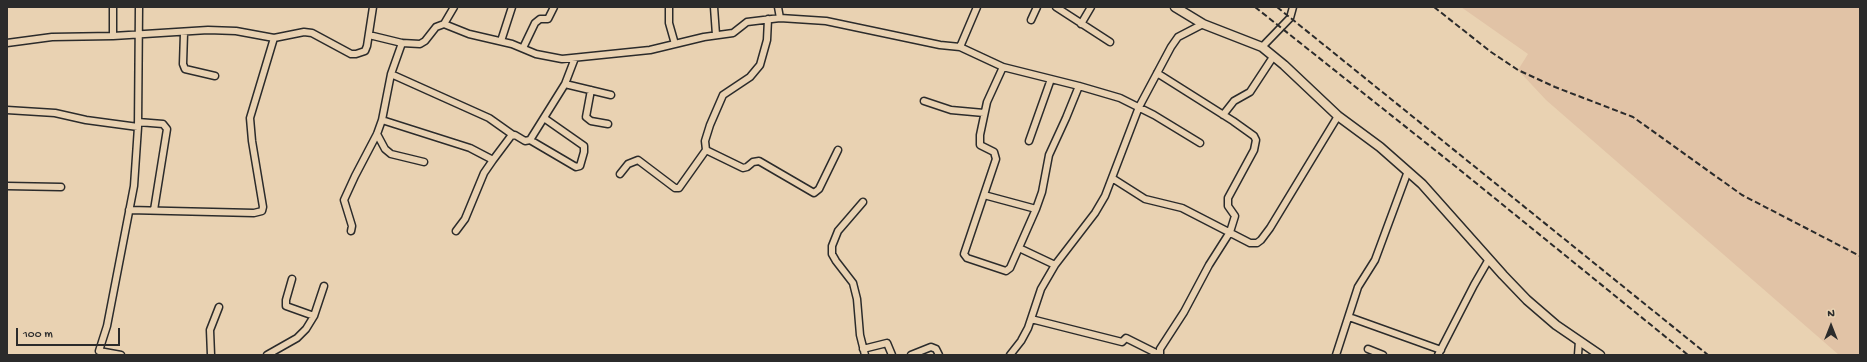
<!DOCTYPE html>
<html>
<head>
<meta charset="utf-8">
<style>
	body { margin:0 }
	#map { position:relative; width:1867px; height:362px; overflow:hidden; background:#e9d2b2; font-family:"Gochi Hand",sans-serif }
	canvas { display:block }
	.frame { position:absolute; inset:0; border:8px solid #2b2b2b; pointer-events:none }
	.north { position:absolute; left:1811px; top:306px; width:40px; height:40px; -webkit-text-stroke:3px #e9d2b2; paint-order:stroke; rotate:0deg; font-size:11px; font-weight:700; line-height:16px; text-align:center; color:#2b2b2b }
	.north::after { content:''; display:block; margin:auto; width:14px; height:18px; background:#2b2b2b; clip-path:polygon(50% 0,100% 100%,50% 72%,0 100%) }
	.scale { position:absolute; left:16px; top:328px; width:104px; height:18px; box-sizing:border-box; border:2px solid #2b2b2b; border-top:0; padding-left:5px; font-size:12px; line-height:14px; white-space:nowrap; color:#2b2b2b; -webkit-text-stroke:3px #e9d2b2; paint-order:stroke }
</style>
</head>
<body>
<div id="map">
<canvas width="1867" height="362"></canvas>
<div class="frame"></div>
<div class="north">N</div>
<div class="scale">100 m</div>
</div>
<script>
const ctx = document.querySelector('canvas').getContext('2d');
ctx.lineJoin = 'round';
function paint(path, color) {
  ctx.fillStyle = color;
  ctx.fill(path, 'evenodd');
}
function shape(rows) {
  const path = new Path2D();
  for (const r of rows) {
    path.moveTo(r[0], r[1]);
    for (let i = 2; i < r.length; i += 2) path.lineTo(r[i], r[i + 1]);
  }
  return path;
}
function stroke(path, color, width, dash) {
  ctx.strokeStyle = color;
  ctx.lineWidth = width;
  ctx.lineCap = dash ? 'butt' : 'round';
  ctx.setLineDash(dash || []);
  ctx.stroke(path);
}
paint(shape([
	[1461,7,1860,7,1860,355,1839,355,1546,100,1518,70,1528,54]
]), '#e1c3a6');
const minor = shape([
	[113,7,113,36],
	[669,7,669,23,675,44],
	[714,7,716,35],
	[778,7,780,18,826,21,940,45,960,47,1003,67,1079,86,1120,98,1154,115,1200,143],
	[1056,7,1110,42],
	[768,19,767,40,760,65,750,77,723,95,710,125,705,141,706,150,743,168,747,167,753,162,759,161,814,193,819,189,838,150],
	[1031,20,1037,7],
	[444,24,454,7],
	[1081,24,1091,7],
	[184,33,183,64,185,69,215,76],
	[369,35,402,43,420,44,425,41,436,27,444,24,469,34,512,44,536,54,562,59,650,50,704,37,733,33,747,22,780,18],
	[501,41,512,7],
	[7,43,52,37,113,36,208,30,236,31,274,38,304,32,312,33,351,54,356,54,365,51,367,46,373,7],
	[960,47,977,7],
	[1262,47,1290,18,1293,7],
	[523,48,535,23,540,19,548,19,554,7],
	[1003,67,987,102,980,135,980,145,994,152,996,159,964,254,967,258,1006,271,1010,268,1036,209,1042,192,1049,155,1066,118,1079,86],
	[1157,73,1233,121,1254,136,1256,140,1254,150,1228,198,1228,206,1235,216,1230,232,1209,265,1184,312,1160,349,1160,355],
	[391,74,489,118,513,135],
	[565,84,611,95],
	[591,90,586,117,591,121,608,124],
	[924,101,951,110,984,113],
	[7,110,55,113,86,120,138,127],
	[1223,115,1234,101,1250,92,1273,57],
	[382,120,470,148,493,160,511,136,515,135,525,141,530,140,565,84,575,58],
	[138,122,163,124,167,129,154,210],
	[377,134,385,149,391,154,424,162],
	[530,140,576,167,580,166,584,152,584,146,544,118],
	[1029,141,1051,79],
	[620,174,628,164,638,160,675,188,679,188,706,150],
	[1112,178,1145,199,1182,208,1250,243,1257,243,1261,240,1270,228,1338,116],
	[7,186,61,187],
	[984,195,1036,209],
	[863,202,838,231,832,246,832,254,836,261,853,283,857,299,860,335,865,355],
	[129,210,254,213,262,211,263,207,252,141,250,118,274,38],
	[351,231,352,226,344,200,355,176,377,134,382,120,391,74,402,43],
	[456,231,465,219,484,173,493,160],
	[1019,248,1055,265],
	[292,279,286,300,286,306,314,316],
	[1349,317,1441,350],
	[1031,319,1122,342,1126,338,1160,355],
	[863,349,887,343,892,355],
	[1368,349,1383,355],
	[121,355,99,351,107,326,134,186,138,127,139,7],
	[211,355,210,330,219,307],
	[267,355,297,338,306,329,314,316,324,286],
	[911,355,931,347,936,349,939,355],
	[1010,355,1021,341,1028,328,1041,289,1055,265,1095,213,1105,196,1139,107,1171,47,1178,37,1203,24],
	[1336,355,1358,287,1375,260,1408,171],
	[1438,355,1474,285,1489,259],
	[1578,355,1579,341]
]);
const secondary = shape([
	[1175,7,1203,24,1262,47,1284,65,1338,116,1380,147,1422,184,1503,275,1527,300,1556,325,1600,355]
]);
stroke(minor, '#2b2b2b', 9);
stroke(secondary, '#2b2b2b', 11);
stroke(minor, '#e9d2b2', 6);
stroke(secondary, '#e9d2b2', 8);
stroke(shape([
	[1255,7,1455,166,1688,355],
	[1277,7,1708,355],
	[1434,7,1491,52,1518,70,1555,87,1633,117,1742,195,1860,256]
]), '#2b2b2b', 2, [6, 3]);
</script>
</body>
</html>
